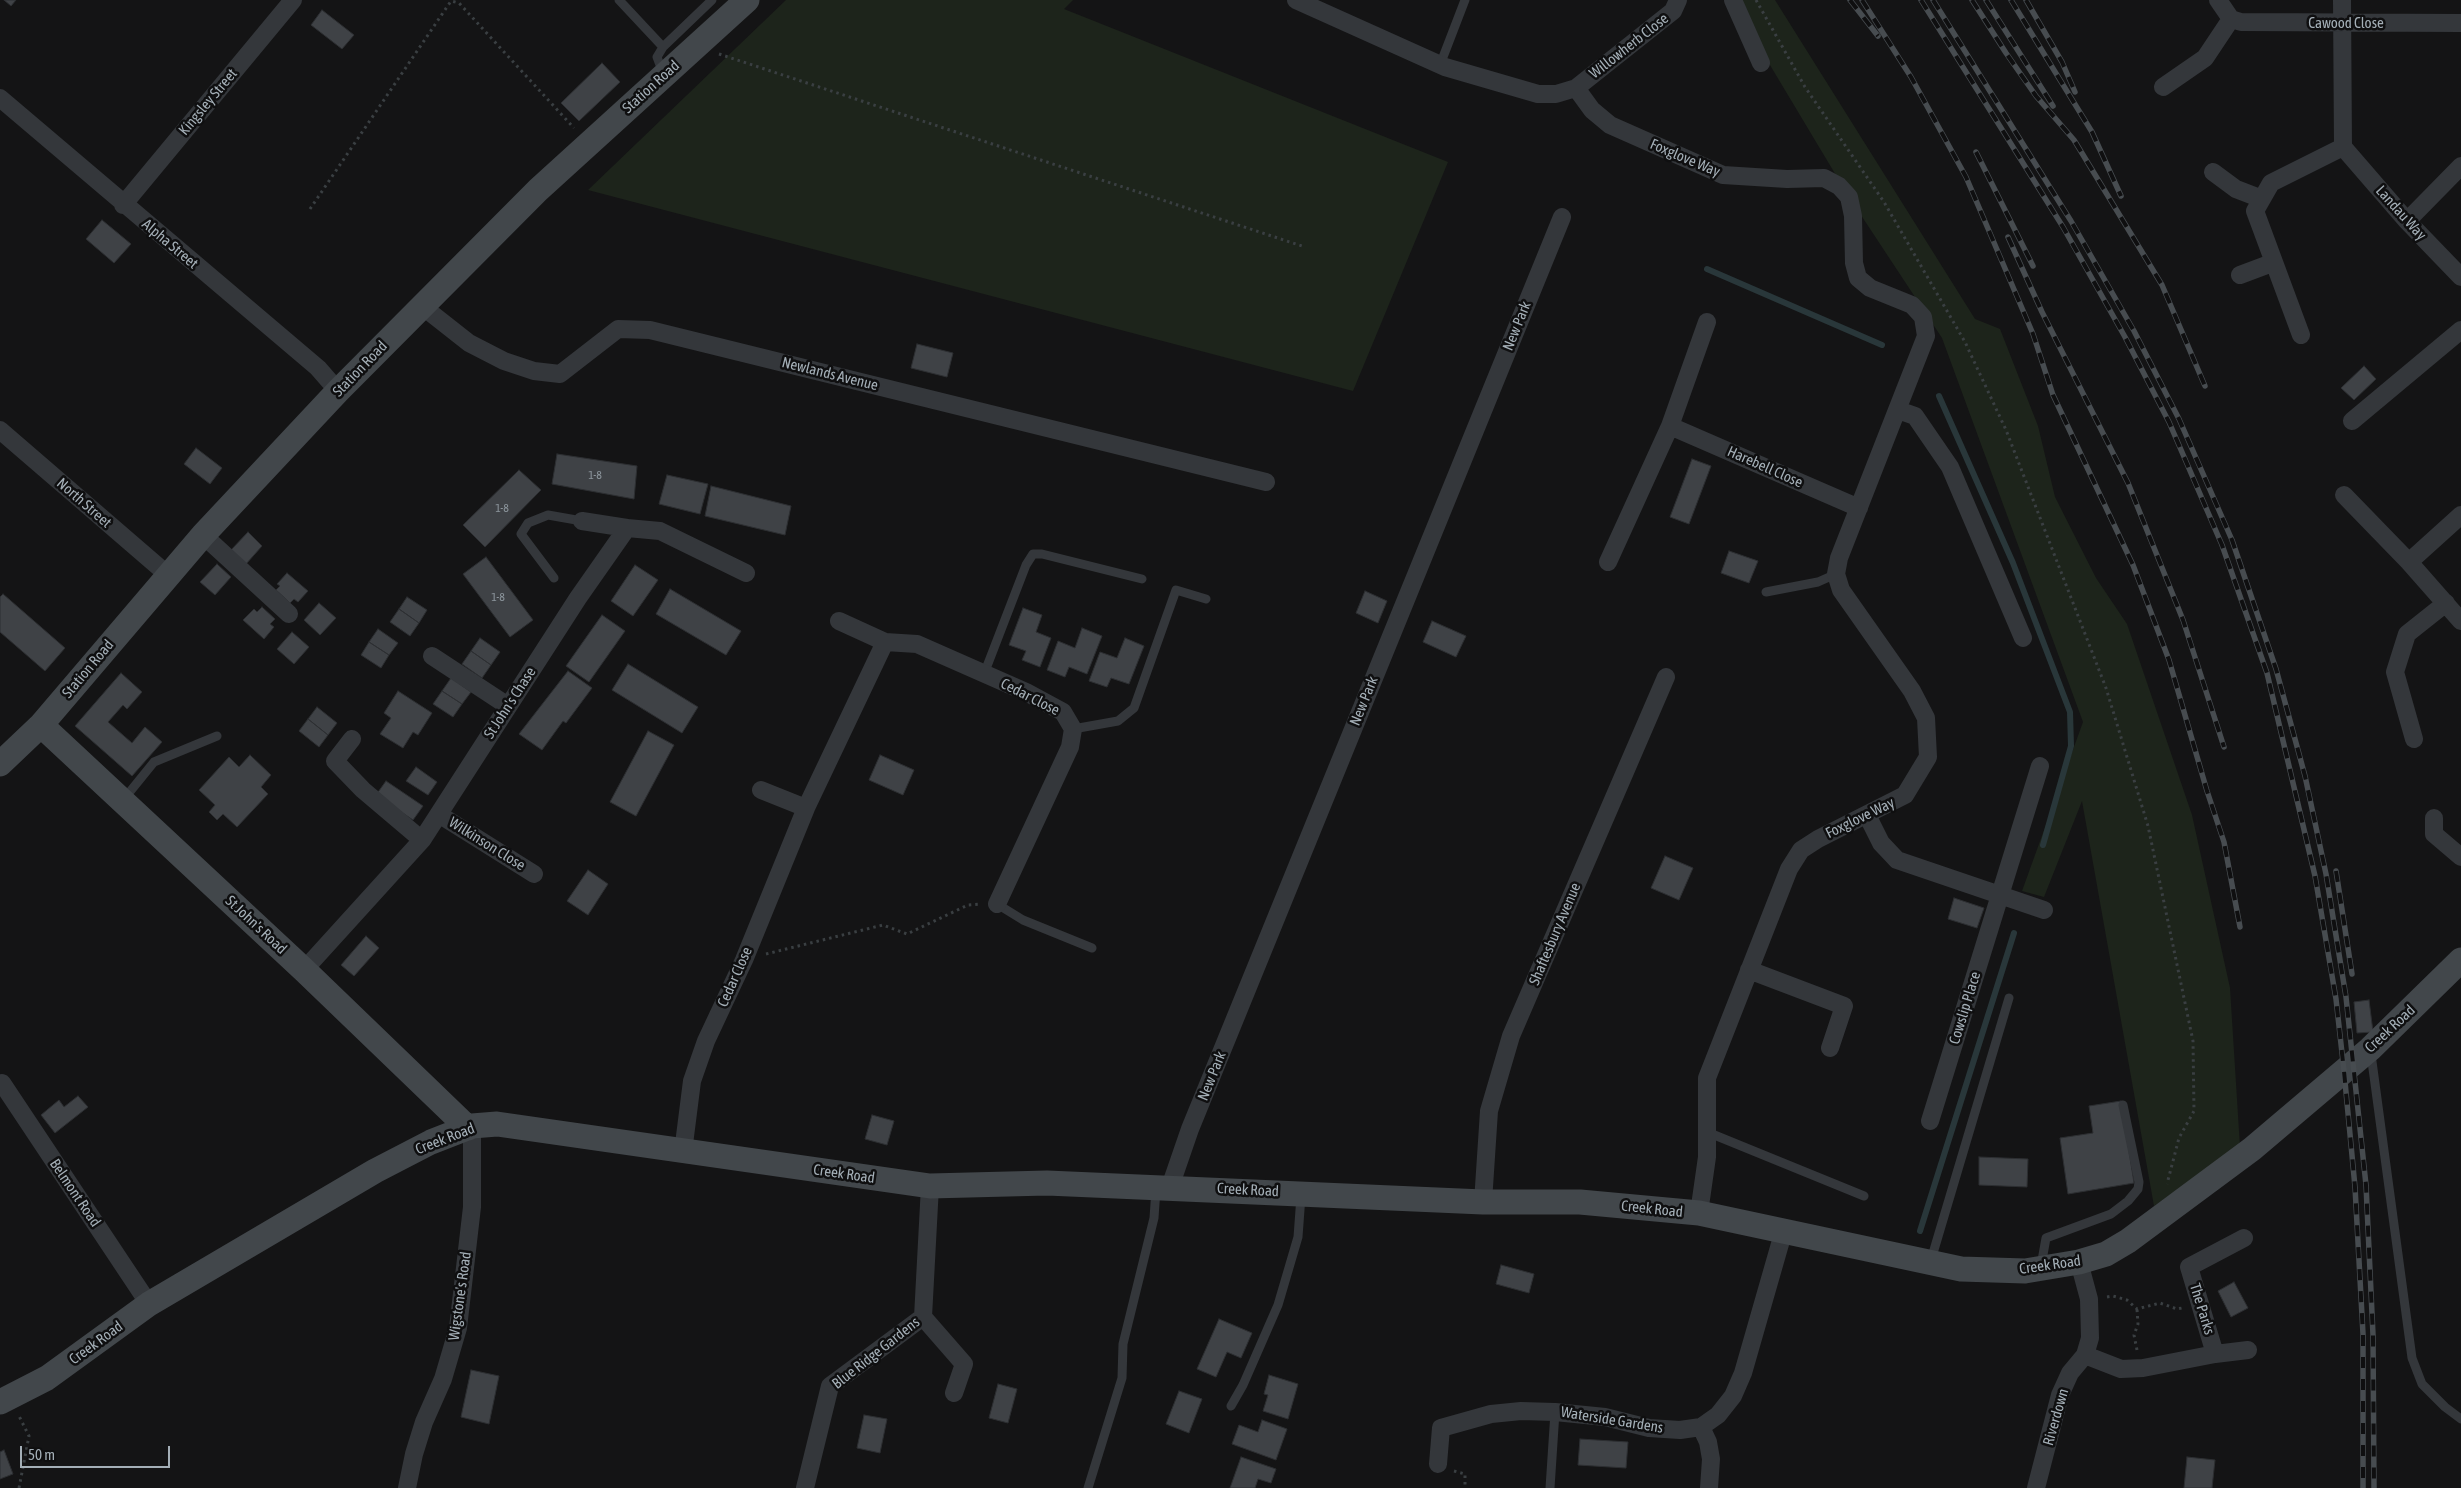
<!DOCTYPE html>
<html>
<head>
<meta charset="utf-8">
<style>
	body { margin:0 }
	#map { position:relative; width:2461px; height:1488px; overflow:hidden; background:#141415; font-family:"Asap Condensed",sans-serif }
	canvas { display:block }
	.scale { position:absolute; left:20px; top:1446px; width:150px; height:22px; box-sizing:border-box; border:2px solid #a4afb7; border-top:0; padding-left:6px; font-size:15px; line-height:18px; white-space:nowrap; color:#a4afb7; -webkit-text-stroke:4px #0f0f10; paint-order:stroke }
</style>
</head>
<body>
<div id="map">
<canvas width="2461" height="1488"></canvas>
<div class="scale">50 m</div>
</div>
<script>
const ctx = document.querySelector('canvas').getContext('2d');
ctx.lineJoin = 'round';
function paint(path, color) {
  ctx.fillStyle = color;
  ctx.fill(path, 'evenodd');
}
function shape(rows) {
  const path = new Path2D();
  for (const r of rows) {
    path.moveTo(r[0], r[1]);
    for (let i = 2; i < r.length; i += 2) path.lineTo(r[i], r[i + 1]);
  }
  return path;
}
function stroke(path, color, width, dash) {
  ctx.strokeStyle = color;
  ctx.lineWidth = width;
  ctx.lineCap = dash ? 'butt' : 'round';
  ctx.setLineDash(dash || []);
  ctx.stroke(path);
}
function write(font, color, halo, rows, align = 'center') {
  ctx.font = font + ' "Asap Condensed",sans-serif';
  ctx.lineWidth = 5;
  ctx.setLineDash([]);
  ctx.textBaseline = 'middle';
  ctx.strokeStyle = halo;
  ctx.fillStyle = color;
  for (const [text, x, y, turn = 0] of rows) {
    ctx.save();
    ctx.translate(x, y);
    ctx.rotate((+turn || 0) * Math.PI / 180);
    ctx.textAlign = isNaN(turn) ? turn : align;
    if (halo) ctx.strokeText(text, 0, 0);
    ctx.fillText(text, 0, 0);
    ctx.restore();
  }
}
paint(shape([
	[786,0,1073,0,1064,9,1448,162,1353,391,588,190],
	[1731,0,1775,0,1975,319,2000,329,2038,426,2055,497,2096,578,2127,624,2192,815,2230,988,2240,1147,2154,1206,2082,801,2044,897,2022,891,2083,722,1942,338,1849,197]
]), '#1d241b');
stroke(shape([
	[1707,269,1882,345],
	[1939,396,2013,563,2070,712,2071,746,2043,845],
	[1920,1231,2014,933]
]), '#29373a', 6);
const building = shape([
	[4,0,16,0,11,6,4,0],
	[322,10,354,35,342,49,311,25,322,10],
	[602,63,620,82,579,121,561,103,602,63],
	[102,220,131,244,114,263,86,239,102,220],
	[917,344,953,353,947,377,911,368,917,344],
	[2364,366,2376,379,2354,400,2341,388,2364,366],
	[196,448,222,468,210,484,184,464,196,448],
	[557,454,637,466,634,499,552,484,557,454],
	[1692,459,1711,466,1689,524,1670,517,1692,459],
	[519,470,541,490,485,547,463,525,519,470],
	[667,475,708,484,700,514,659,504,667,475],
	[711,486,791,506,785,535,705,516,711,486],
	[248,532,262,546,246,564,231,550,248,532],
	[1729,551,1758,561,1749,583,1721,573,1729,551],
	[486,557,533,620,510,637,463,574,486,557],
	[217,564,231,577,215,595,200,582,217,564],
	[635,565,658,580,633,616,611,601,635,565],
	[287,573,308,591,298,602,294,599,290,603,276,590,280,586,277,584,287,573],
	[670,589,741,631,726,655,656,614,670,589],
	[1365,591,1387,601,1378,623,1356,613,1365,591],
	[3,594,65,648,45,671,0,632,0,597,3,594],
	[407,597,427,610,419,623,399,609,407,597],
	[319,603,336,618,320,635,304,620,319,603],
	[262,607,275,619,270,624,274,627,264,639,243,620,254,609,257,612,262,607],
	[1023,608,1042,615,1036,632,1051,638,1040,667,1022,660,1026,651,1009,645,1023,608],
	[399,609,419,623,410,636,390,622,399,609],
	[602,615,625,631,589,682,566,666,602,615],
	[1432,621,1466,636,1456,657,1423,642,1432,621],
	[1082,628,1102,636,1087,674,1069,667,1065,677,1047,670,1058,641,1075,648,1082,628],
	[378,629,398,643,389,655,369,642,378,629],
	[292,632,309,647,294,664,277,649,292,632],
	[480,638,500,652,491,665,471,651,480,638],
	[1125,638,1144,646,1129,684,1111,678,1107,687,1089,681,1100,652,1117,658,1125,638],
	[369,642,389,655,381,668,361,655,369,642],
	[471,651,491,665,482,678,462,664,471,651],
	[628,664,698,707,682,733,612,690,628,664],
	[568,671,592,688,566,723,563,721,542,750,519,734,568,671],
	[121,673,142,692,127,709,123,705,108,722,132,743,145,727,162,742,132,776,75,726,121,673],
	[451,678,471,692,462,704,442,691,451,678],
	[398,691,432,713,418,735,413,732,403,748,380,734,391,718,384,713,398,691],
	[442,691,462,704,453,717,433,704,442,691],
	[317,707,337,723,328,735,308,719,317,707],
	[308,719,328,735,319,747,299,731,308,719],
	[648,731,674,745,636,816,610,802,648,731],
	[250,755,271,775,261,787,268,794,237,827,223,814,217,820,209,812,215,805,199,790,229,757,239,767,250,755],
	[880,755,914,770,903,795,869,780,880,755],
	[416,767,437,782,428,795,406,781,416,767],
	[386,781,423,806,413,820,376,795,386,781],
	[1665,856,1693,868,1679,900,1651,888,1665,856],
	[588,870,608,884,588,915,567,901,588,870],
	[1954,898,1984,908,1977,928,1948,919,1954,898],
	[366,936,379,948,354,976,341,965,366,936],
	[2369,1000,2373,1032,2357,1033,2354,1002,2369,1000],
	[78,1096,88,1107,55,1133,41,1115,59,1100,64,1107,78,1096],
	[2121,1101,2134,1183,2068,1194,2060,1138,2093,1133,2089,1106,2121,1101],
	[872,1115,894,1121,887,1145,865,1139,872,1115],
	[1979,1157,2028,1159,2027,1187,1979,1185,1979,1157],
	[1501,1265,1534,1274,1529,1293,1496,1284,1501,1265],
	[2234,1282,2248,1308,2231,1317,2218,1291,2234,1282],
	[1219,1319,1252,1333,1241,1358,1227,1352,1216,1377,1197,1369,1219,1319],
	[471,1370,499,1376,489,1424,461,1417,471,1370],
	[1269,1375,1298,1384,1288,1419,1263,1411,1268,1395,1264,1394,1269,1375],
	[998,1384,1017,1389,1008,1423,989,1418,998,1384],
	[1179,1391,1202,1399,1189,1433,1166,1424,1179,1391],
	[864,1415,887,1419,880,1453,857,1448,864,1415],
	[1262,1420,1287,1429,1276,1460,1232,1444,1239,1425,1258,1432,1262,1420],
	[1580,1439,1628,1442,1626,1468,1578,1465,1580,1439],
	[4,1450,13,1474,0,1479,0,1452,4,1450],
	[1241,1457,1276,1469,1271,1483,1258,1479,1255,1488,1230,1488,1241,1457],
	[2187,1457,2215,1460,2212,1488,2184,1488,2187,1457]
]);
paint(building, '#3f4246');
stroke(building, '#2d2f32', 1);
stroke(shape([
	[1756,0,1805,87,1884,202,1965,342,2006,430,2106,688,2148,826,2193,1041,2194,1111,2179,1138,2167,1184],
	[719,54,1305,247],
	[310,209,451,1,459,3,574,128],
	[766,954,883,925,907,934,968,905,981,904],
	[2107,1297,2113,1296,2127,1300,2137,1309,2160,1303,2177,1309,2182,1308],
	[2137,1350,2134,1335,2138,1324,2137,1309],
	[1454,1471,1465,1474,1465,1488],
	[19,1488,29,1436,19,1416]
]), '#3a3f42', 3, [2.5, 4]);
stroke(shape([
	[619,0,663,47],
	[1440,65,1465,0],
	[663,73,657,57,663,47,712,0],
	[554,578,521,534,528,523,548,515,582,521],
	[1766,592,1818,582,1836,574],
	[984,674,1026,565,1033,554,1042,554,1142,579],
	[1073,729,1118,721,1134,708,1176,590,1206,599],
	[124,799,154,762,217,736],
	[997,904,1023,920,1092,948],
	[2371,1054,2412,1358,2422,1384,2445,1407,2461,1419],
	[1707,1132,1864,1196],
	[1931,1260,2009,998],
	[2041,1266,2046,1238,2111,1214,2128,1201,2138,1189,2139,1182,2123,1105],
	[1231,1406,1243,1385,1278,1305,1298,1237,1301,1196],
	[1088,1488,1122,1378,1123,1344,1154,1218,1156,1189],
	[1550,1488,1555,1412]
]), '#34373b', 9);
stroke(shape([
	[1296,0,1445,67,1538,94,1556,94,1576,88,1592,110,1610,125,1723,175,1787,179,1824,178,1839,186,1849,197,1853,216,1854,263,1858,278,1870,288,1912,305,1923,317,1926,336,1839,558,1836,574,1841,590,1912,691,1926,718,1928,757,1905,795,1818,839,1801,850,1789,869,1707,1078,1707,1157,1699,1213],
	[1733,0,1761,63],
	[2218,0,2231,19,2241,22,2461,23],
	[2342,0,2343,147,2407,221,2461,277],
	[2163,87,2205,58,2231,19],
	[1576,88,1673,11,1678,0],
	[0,98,318,368,338,391],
	[2213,172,2236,189,2262,199],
	[123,205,293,0],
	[2407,221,2461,166],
	[2240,275,2272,263],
	[422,306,469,343,504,361,534,371,560,374,618,329,650,330,1266,482],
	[2301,335,2255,211,2271,183,2343,147],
	[1898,410,1915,416,1950,467,2023,638],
	[2352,421,2461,330],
	[1670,426,1859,508],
	[0,430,168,575],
	[2344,495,2409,562,2461,515],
	[582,521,627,528],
	[203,535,289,614],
	[1608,562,1670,426,1707,322],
	[2409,562,2461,621],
	[839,621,885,642],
	[432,656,508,706],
	[352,739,335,761,363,790,422,840],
	[2414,739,2395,672,2407,634,2446,603],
	[761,790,806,808],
	[440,815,534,874],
	[1867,815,1881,843,1897,860,2044,910],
	[2434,818,2434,834,2461,857],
	[304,970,422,840,578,598,627,528,660,531,746,573],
	[1749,970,1844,1006,1830,1048],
	[2,1083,149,1304],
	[1930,1121,2040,766],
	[683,1152,692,1081,706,1041,744,960,806,808,885,642,917,644,1026,692,1063,712,1073,729,1070,747,997,904],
	[1170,1187,1190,1129,1562,217],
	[1483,1202,1489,1111,1511,1036,1666,677],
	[923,1317,964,1364,954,1393],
	[2215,1354,2248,1350],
	[2085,1355,2121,1369,2143,1368,2215,1354,2189,1267,2244,1238],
	[1438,1464,1441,1428,1491,1414,1521,1411,1555,1412,1605,1417,1649,1428,1680,1430,1701,1427],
	[407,1488,414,1454,424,1422,443,1379,458,1328,472,1207,472,1126],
	[805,1488,830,1386,923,1317,930,1186],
	[1709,1488,1711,1459,1708,1442,1701,1427,1718,1415,1733,1396,1743,1373,1784,1230],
	[2036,1488,2060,1395,2070,1373,2085,1355,2090,1338,2089,1299,2079,1262]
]), '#34373b', 18);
stroke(shape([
	[41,725,304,970,468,1128],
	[0,764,41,725,203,535,338,391,538,190,747,0],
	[0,1402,47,1378,149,1304,375,1171,431,1142,472,1126,497,1124,930,1186,1047,1183,1483,1202,1580,1202,1699,1213,1961,1269,2025,1271,2079,1262,2106,1254,2128,1241,2252,1149,2370,1049,2461,960]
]), '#42474b', 25);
const rail = shape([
	[1850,0,1878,36],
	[1862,0,1911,77,1966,177,2033,334,2053,395,2133,565,2169,660,2207,791,2224,842,2240,927],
	[1921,0,2063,227,2125,337,2169,422,2222,545,2267,673,2315,876,2336,999,2344,1071,2355,1187,2363,1334,2363,1488],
	[1933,0,2071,221,2134,331,2179,419,2232,540,2276,669,2305,776,2326,874,2346,997,2366,1185,2373,1335,2374,1488],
	[1972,0,2006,53,2036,96,2074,140,2162,285,2205,386],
	[1986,0,2053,106],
	[2011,0,2092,132,2121,196],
	[2026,0,2062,62,2075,92],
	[1976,152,2033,266],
	[2008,237,2042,312,2128,483,2183,620,2224,747],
	[2336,871,2352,974]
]);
stroke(rail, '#474c50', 5.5);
stroke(rail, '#0f0f10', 4, [11]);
write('12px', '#8b949b', null, [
	["1-8",595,475],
	["1-8",502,508],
	["1-8",498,597]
]);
write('15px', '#a4afb7', '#0f0f10', [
	["Cawood Close",2346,23],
	["Willowherb Close",1629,46,-38],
	["Station Road",651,87,-42],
	["Kingsley Street",208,102,-50],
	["Foxglove Way",1685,158,23],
	["Landau Way",2401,213,48],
	["Alpha Street",170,244,40],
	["New Park",1517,326,-68],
	["Station Road",360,369,-46],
	["Newlands Avenue",830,374,14],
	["Harebell Close",1765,467,24],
	["North Street",84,503,41],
	["Station Road",88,669,-50],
	["Cedar Close",1030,697,27],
	["New Park",1364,701,-68],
	["St John's Chase",510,703,-57],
	["Foxglove Way",1860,818,-26],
	["Wilkinson Close",487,844,32],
	["St John's Road",256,925,43],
	["Shaftesbury Avenue",1555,934,-67],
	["Cedar Close",735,977,-66],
	["Cowslip Place",1965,1008,-73],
	["Creek Road",2390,1029,-43],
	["New Park",1212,1076,-68],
	["Creek Road",445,1139,-21],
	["Creek Road",844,1174,8],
	["Creek Road",1248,1190,3],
	["Belmont Road",75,1193,56],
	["Creek Road",1652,1209,6],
	["Creek Road",2050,1265,-8],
	["Wigstone's Road",460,1296,-82],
	["The Parks",2202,1309,73],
	["Creek Road",96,1343,-36],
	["Blue Ridge Gardens",876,1353,-38],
	["Riverdown",2056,1417,-74],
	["Waterside Gardens",1612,1420,9]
]);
</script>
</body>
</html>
